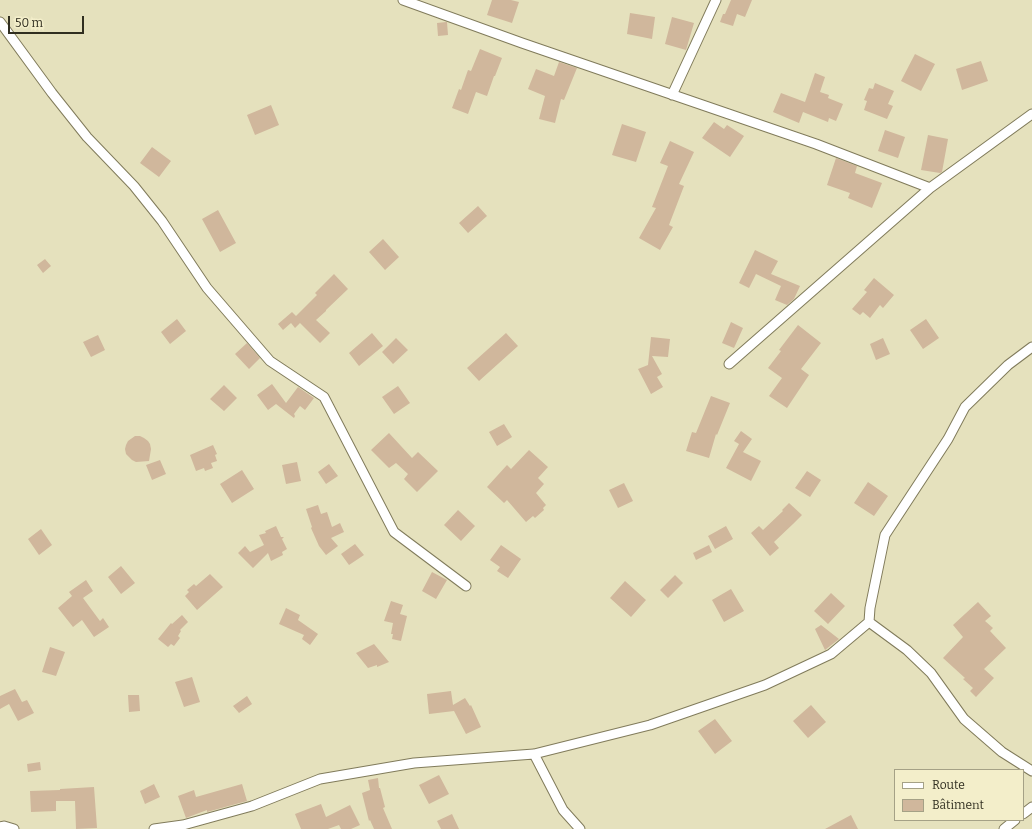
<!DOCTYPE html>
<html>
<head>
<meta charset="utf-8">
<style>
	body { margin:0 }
	#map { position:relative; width:1032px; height:829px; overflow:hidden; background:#e5e1bd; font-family:Bitter,serif }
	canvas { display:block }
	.legend { position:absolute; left:894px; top:769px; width:130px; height:52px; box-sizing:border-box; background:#f3eeca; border:1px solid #a5a186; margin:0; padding:5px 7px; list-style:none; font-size:12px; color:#302e20 }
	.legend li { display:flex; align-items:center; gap:8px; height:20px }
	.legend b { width:20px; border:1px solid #a5a186 }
	.scale { position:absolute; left:8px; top:16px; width:76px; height:18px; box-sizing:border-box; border:2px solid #302e20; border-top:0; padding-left:5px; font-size:12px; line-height:14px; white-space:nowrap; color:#302e20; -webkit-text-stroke:3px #f3eeca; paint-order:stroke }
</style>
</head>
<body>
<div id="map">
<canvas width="1032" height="829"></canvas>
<ul class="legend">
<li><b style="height:5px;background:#fff"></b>Route</li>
<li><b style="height:11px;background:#d0b79c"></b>Bâtiment</li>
</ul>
<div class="scale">50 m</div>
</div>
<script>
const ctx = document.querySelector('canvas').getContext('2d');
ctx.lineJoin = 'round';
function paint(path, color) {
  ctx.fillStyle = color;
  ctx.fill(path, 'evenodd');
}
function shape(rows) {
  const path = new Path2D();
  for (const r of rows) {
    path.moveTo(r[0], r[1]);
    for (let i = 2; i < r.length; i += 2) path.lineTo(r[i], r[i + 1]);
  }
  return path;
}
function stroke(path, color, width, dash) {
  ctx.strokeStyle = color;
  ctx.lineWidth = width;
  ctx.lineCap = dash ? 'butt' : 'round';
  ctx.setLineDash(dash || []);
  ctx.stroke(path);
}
paint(shape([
	[492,0,511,0,519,2,512,23,487,15],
	[731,0,752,0,745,17,737,14,733,26,720,22,723,14,725,14],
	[630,13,655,17,652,39,627,34],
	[672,17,694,23,686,50,665,44],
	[446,22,447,22,448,35,438,36,437,23],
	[480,49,502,58,495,76,494,76,487,96,476,92,468,114,452,108,459,89,461,90,468,70,471,71],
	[915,54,935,64,921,91,901,81],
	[981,61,988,81,962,90,956,69],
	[559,62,577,68,564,100,561,99,555,123,539,119,545,96,528,89,536,69,554,76],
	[815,73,825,77,820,92,829,95,828,98,843,104,836,121,829,118,828,122,803,112,799,123,773,112,781,93,805,102],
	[875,83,894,91,888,104,893,106,887,119,864,110,867,101,864,100,869,88,873,89],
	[271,105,279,125,255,135,247,115],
	[714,122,724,129,727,125,744,136,730,157,702,138],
	[622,124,646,132,636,162,612,155],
	[885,130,905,137,898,158,878,151],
	[928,135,948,139,942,172,940,173,921,170],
	[670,141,694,152,679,184,684,186,669,225,673,227,660,250,639,238,656,208,652,207,668,166,660,163],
	[152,147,171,161,159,177,140,163],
	[836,158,857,166,855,173,882,183,872,208,848,198,850,193,827,185],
	[478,206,487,216,468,233,459,223],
	[218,210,236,243,220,252,202,219],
	[383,239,399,257,385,270,369,252],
	[755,250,778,261,771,274,800,286,794,299,787,305,775,300,781,286,756,274,749,288,739,283],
	[45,259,51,266,43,273,37,265],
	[334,274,348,289,326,310,326,311,316,320,330,333,320,343,300,323,295,328,291,323,283,330,278,324,292,312,296,316,317,295,315,293],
	[874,278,894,295,883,308,880,305,870,318,863,312,860,315,852,309,867,292,864,290],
	[177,319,186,331,170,344,161,332],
	[926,319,939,338,923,349,910,330],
	[731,322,743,328,734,348,722,343],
	[798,325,821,343,801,369,809,375,787,408,769,396,782,378,768,368,781,351,779,350],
	[372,333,383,346,359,366,349,353],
	[506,333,518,346,479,381,467,368],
	[98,335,105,350,91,357,83,342],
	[651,337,670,339,668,357,652,356,662,374,657,377,663,387,651,394,638,369,648,365],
	[396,338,408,350,393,364,382,352],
	[883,338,890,354,876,360,870,344],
	[247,343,260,358,249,369,235,354],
	[272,384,286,403,298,387,314,398,305,410,300,406,294,414,295,416,294,418,276,404,268,410,257,395],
	[224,385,237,398,224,411,210,399],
	[398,386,410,403,394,414,382,397],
	[711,396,730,403,717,435,716,434,709,458,686,451,692,432,696,433],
	[504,424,512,437,497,446,489,432],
	[741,431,752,439,743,452,761,461,751,481,726,468,739,444,734,441],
	[389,433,412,458,418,452,438,471,417,492,404,479,408,474,396,463,389,468,371,450],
	[135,436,140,436,144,438,148,441,150,444,151,449,149,461,136,462,132,460,126,454,125,449,126,445,128,441],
	[213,445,217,454,215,455,217,461,211,463,213,468,205,471,204,468,196,471,190,455],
	[529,450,548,467,538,478,544,484,536,493,546,505,543,508,544,510,535,518,533,516,526,522,507,500,504,503,487,487,507,465,511,469],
	[160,460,166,474,152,480,146,465],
	[297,462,301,481,286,484,282,465],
	[329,464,338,476,326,484,318,472],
	[242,470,254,489,232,503,220,484],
	[807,471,821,480,810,497,795,488],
	[868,482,888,496,874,516,854,503],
	[624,483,633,501,618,508,609,490],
	[789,503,802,515,793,524,774,542,779,548,770,556,751,533,759,526,763,530,783,511,782,510],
	[318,505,321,514,327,512,332,527,340,523,344,532,331,538,338,546,326,555,319,546,311,528,312,527,306,509],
	[458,510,475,526,461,541,444,525],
	[276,526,281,537,284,537,282,539,287,549,282,552,283,555,271,561,268,553,253,568,238,553,245,546,250,552,264,545,259,535,266,533,265,531],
	[726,526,733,539,715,549,708,536],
	[41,529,52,545,39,555,28,539],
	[355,544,364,555,349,565,341,554],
	[501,545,521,559,508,578,497,571,500,567,490,560],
	[709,545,712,552,696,560,693,553],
	[121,566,135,583,121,594,108,577],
	[432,572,447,580,436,599,422,591],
	[210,574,223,587,197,610,185,596,189,592,187,590,194,584,196,586],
	[675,575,683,583,668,598,660,590],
	[86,580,93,591,83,598,100,621,103,618,109,627,94,637,82,620,73,627,58,608,72,596,69,592],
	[625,581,646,600,631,617,610,598],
	[731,589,744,611,724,622,712,600],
	[831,593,845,606,828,624,814,611],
	[391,601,403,605,400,614,407,616,401,641,392,639,393,634,391,634,393,623,384,621],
	[978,602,991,616,985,621,993,628,990,631,1006,648,984,669,994,678,976,697,970,691,973,688,963,679,965,678,943,658,963,637,953,625],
	[286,608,300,615,298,620,318,634,310,645,302,639,304,635,279,624],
	[182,615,188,622,180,630,181,631,178,636,180,638,174,646,171,644,168,647,158,639,171,623,172,624],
	[821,625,839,639,825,650,815,629],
	[374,644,389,662,377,667,377,665,368,668,356,653],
	[50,647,65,652,56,676,42,672],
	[192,677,200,702,184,707,175,682],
	[15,689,22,702,27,700,34,713,18,721,9,704,0,709,0,696],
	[451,691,453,705,465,698,470,706,471,705,481,727,466,734,453,709,454,711,429,714,427,694],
	[128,695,139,695,140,711,129,712],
	[247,696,252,704,239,713,233,706],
	[811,705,826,722,808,738,793,721],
	[715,719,732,741,715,754,698,731],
	[40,762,41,770,28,772,27,764],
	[439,775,449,794,429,804,419,785],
	[378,778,379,788,380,788,385,807,383,808,392,829,374,829,370,820,369,821,362,793,370,790,368,780],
	[154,784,160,797,145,804,140,791],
	[242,784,247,801,207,812,207,810,186,818,178,796,194,790,196,797],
	[94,787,97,828,76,829,75,801,56,801,56,811,31,812,30,791,60,790,60,789],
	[321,804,326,817,350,805,360,825,351,829,341,829,339,825,328,829,301,829,295,814],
	[452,814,459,829,441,829,437,821],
	[851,815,858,829,825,829]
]), '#d0b79c');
const street = shape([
	[403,0,522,43,816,144,930,188,1032,114],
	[0,22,52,93,87,137,134,186,162,221,207,288,270,361,324,397,394,532,466,586],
	[672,95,716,0],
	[729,364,930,188],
	[869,622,907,650,931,673,964,719,1002,752,1032,771],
	[534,754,563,810,580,829],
	[1023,814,1032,807],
	[0,827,4,826,14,829],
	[154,829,183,825,252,806,320,779,414,763,534,754,650,725,765,685,831,654,869,622,870,608,885,535,948,439,965,407,1008,365,1032,347],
	[1004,829,1015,820]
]);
stroke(street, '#807b5b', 11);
stroke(street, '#fff', 9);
</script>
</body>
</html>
